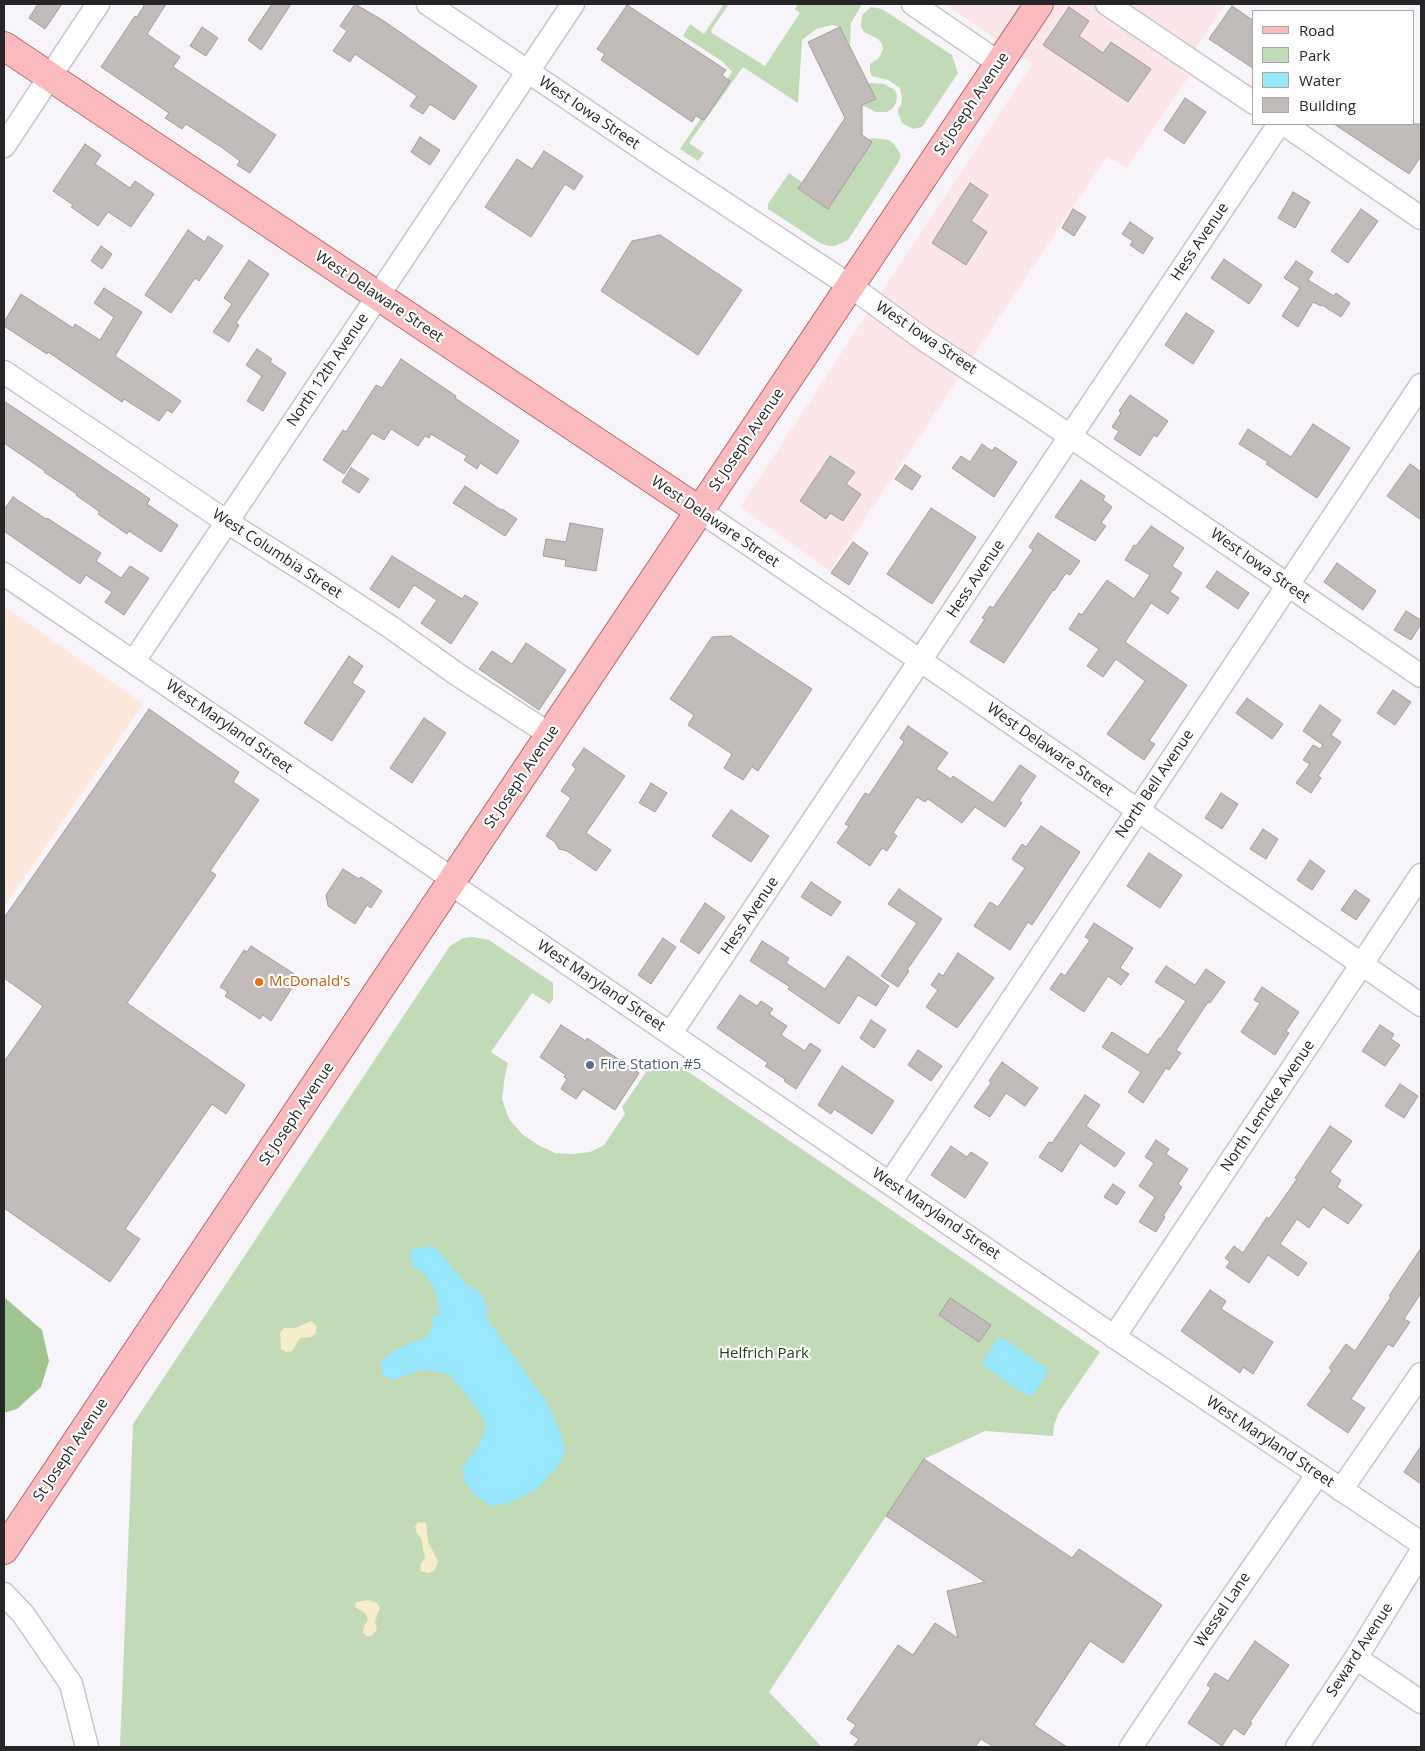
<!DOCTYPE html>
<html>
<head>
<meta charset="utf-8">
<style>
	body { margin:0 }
	#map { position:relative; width:1425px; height:1751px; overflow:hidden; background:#f8f5fa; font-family:"Open Sans",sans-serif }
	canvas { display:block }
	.frame { position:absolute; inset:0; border:5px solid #262527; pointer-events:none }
	.legend { position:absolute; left:1252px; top:10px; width:162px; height:115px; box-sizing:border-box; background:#fff; border:1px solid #a8a8a9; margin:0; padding:6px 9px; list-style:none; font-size:15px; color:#262527 }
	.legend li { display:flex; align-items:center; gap:10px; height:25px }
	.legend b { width:25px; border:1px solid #a8a8a9 }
</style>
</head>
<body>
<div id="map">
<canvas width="1425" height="1751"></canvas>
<div class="frame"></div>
<ul class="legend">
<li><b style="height:6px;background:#fbbabe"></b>Road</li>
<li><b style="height:14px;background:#c1dbb6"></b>Park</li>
<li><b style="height:14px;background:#97e7fe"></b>Water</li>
<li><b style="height:14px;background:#c1bcb9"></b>Building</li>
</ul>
</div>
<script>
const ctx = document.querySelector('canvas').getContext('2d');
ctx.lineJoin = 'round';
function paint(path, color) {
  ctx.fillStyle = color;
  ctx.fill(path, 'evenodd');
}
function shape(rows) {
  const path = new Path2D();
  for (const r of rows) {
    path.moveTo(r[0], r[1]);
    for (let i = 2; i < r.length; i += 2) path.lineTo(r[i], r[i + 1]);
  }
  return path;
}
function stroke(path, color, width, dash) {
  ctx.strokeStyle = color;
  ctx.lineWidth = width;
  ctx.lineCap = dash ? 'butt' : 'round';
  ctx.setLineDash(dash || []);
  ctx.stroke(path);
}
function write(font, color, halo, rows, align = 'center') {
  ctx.font = font + ' "Open Sans",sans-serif';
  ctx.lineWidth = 4.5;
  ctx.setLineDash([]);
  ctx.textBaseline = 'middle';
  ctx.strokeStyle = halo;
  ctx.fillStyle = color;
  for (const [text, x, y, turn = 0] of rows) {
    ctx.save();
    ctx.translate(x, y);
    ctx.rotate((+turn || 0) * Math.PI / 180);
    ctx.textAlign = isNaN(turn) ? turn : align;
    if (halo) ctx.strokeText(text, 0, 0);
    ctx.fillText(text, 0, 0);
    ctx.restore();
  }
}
paint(shape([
	[945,4,1225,4,1181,71,1189,76,1127,168,1107,156,830,571,740,507,1032,64]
]), '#fce6ea');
paint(shape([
	[4,606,143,704,4,907]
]), '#fee7db');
paint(shape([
	[724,4,729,4,711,30,712,33,765,66,800,13,795,9,798,4,862,4,851,23,850,45,840,27,832,25,816,29,802,40,798,103,743,67,689,143,704,153,698,161,680,149,732,72,723,62,683,36,690,24,704,34],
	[871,7,882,9,952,55,958,73,922,127,913,129,902,123,898,113,898,109,901,105,902,99,900,88,888,80,872,76,870,72,870,64,879,58,883,49,882,44,878,39,864,32,861,27,862,15],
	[872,83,884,84,895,90,897,96,896,103,893,108,887,112,876,112,862,105,876,99,868,84],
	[874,138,889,140,894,144,901,155,898,163,848,240,835,246,828,246,820,243,768,209,768,204,789,173,802,182,798,190,828,209,872,142,868,139],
	[473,937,489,940,553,983,553,999,550,1004,532,993,491,1052,508,1063,505,1075,502,1099,509,1119,522,1134,538,1145,555,1153,573,1154,590,1152,604,1145,625,1114,622,1107,651,1065,658,1060,668,1058,1100,1352,1059,1412,1054,1425,1053,1436,985,1431,924,1459,769,1692,822,1747,120,1747,133,1424,450,946,463,938]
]), '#c1dbb6');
paint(shape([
	[4,1297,42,1330,49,1361,41,1387,17,1409,4,1413]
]), '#9fc58f');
paint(shape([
	[311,1321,317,1327,315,1334,311,1337,300,1338,292,1351,286,1352,281,1349,280,1333,284,1328,295,1328],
	[418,1522,426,1523,428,1541,438,1562,434,1571,428,1573,421,1571,420,1565,425,1558,421,1538,417,1534,415,1527],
	[368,1600,377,1603,380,1608,375,1621,377,1630,371,1636,366,1636,363,1632,364,1626,368,1620,366,1614,355,1607,356,1602]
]), '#f7edc7');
paint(shape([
	[434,1246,467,1285,480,1291,487,1307,487,1319,547,1403,559,1429,566,1451,557,1467,538,1488,509,1503,492,1506,475,1496,464,1480,462,1469,479,1445,486,1427,483,1417,450,1374,423,1369,392,1380,382,1373,381,1362,392,1352,410,1343,426,1338,433,1326,431,1317,440,1314,436,1293,427,1276,413,1267,410,1257,412,1249],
	[998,1339,1005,1339,1047,1369,1047,1374,1033,1395,1027,1396,985,1367,983,1361]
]), '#97e7fe');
const building = shape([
	[38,4,62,4,45,29,29,18,38,4],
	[145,4,166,4,147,34,180,57,173,67,276,135,250,173,237,165,240,161,224,149,186,124,182,129,165,118,169,113,101,67,135,16,137,17,145,4],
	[272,4,291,4,261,50,248,40,272,4],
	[355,4,384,21,477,86,454,120,430,104,423,114,410,106,417,96,355,54,350,62,333,51,347,31,340,26,355,4],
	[627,5,726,70,722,75,730,81,704,120,696,116,692,122,601,60,605,54,597,49,627,5],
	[1232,6,1254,21,1254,69,1209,39,1232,6],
	[1069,7,1089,21,1079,36,1103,53,1111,42,1151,69,1128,102,1043,45,1069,7],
	[202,27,218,38,206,56,190,46,202,27],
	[840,27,876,99,862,105,862,135,872,142,828,209,798,189,845,118,808,42,840,27],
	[1185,98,1206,112,1184,144,1164,130,1185,98],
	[1334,124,1421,124,1421,156,1409,174,1334,124],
	[420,137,440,150,430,165,411,152,420,137],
	[85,144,101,155,95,164,130,188,135,181,154,194,131,227,108,212,98,226,71,207,73,205,53,191,85,144],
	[544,151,583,176,574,190,565,184,531,237,485,207,517,159,532,169,544,151],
	[970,183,988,195,971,221,987,232,966,265,932,243,970,183],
	[1293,192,1310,202,1295,228,1278,218,1293,192],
	[1073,209,1086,217,1074,236,1062,228,1073,209],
	[1361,209,1378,221,1348,263,1331,251,1361,209],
	[1130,222,1153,238,1143,254,1130,245,1133,241,1122,234,1130,222],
	[188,230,205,242,208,236,223,246,199,281,195,278,171,313,145,295,188,230],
	[660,235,742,290,698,355,601,291,632,241,660,235],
	[101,246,112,254,102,269,91,261,101,246],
	[1224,259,1262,285,1249,304,1211,278,1224,259],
	[249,260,269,274,236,323,239,325,229,342,213,332,232,304,224,298,249,260],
	[1296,261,1313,272,1308,280,1334,296,1336,293,1350,303,1341,317,1322,305,1321,306,1313,302,1298,327,1282,316,1300,288,1284,278,1296,261],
	[104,288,142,312,115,356,181,401,172,413,167,410,159,421,124,399,122,402,48,352,47,354,4,326,4,322,21,294,73,328,75,324,100,340,114,317,94,303,104,288],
	[1186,313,1214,331,1193,364,1165,345,1186,313],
	[257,349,272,359,270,362,286,373,263,411,247,401,262,376,246,365,257,349],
	[401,359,456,396,455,398,519,441,497,474,480,463,477,469,464,460,467,456,431,434,429,438,425,436,418,446,391,429,384,440,372,433,344,474,323,460,343,430,346,432,376,385,382,388,401,359],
	[1130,395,1168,421,1157,437,1154,435,1140,456,1114,439,1119,431,1112,427,1121,413,1119,411,1130,395],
	[4,401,150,499,147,504,178,525,161,552,129,531,127,534,98,514,100,512,76,495,77,494,44,472,45,471,4,443,4,401],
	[1313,424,1350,448,1317,498,1266,464,1268,462,1239,444,1248,429,1291,457,1313,424],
	[982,444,992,451,995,447,1017,462,994,497,952,468,961,456,970,462,982,444],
	[830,456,855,472,846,484,861,494,843,521,830,513,826,519,800,501,830,456],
	[1410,464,1421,472,1421,520,1387,496,1410,464],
	[905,465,921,476,912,490,895,479,905,465],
	[351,468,369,479,359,493,342,482,351,468],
	[1081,480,1105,496,1103,500,1112,507,1101,523,1106,526,1095,541,1055,517,1081,480],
	[465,486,501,510,502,509,517,519,505,536,453,503,465,486],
	[13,497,46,519,47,518,101,553,96,561,121,578,130,566,149,578,124,615,105,602,112,592,86,575,80,584,4,531,4,510,13,497],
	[931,508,976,537,932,604,887,574,931,508],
	[570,523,603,529,596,571,565,566,566,560,543,556,546,539,566,542,570,523],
	[1151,526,1184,548,1172,566,1182,573,1170,592,1179,598,1168,614,1151,603,1125,642,1187,685,1149,741,1155,744,1144,760,1107,734,1145,681,1116,659,1103,677,1087,666,1099,649,1069,629,1079,613,1082,615,1107,580,1134,599,1150,575,1125,560,1134,545,1136,546,1151,526],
	[1038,533,1080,561,1070,575,1066,573,1054,591,1053,590,1004,663,970,642,985,619,982,618,990,606,993,608,1033,550,1029,547,1038,533],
	[853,542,868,553,849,585,831,573,853,542],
	[392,556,462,599,465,595,478,603,451,644,421,623,437,600,414,585,399,608,370,589,392,556],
	[1337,563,1376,591,1363,610,1324,582,1337,563],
	[1217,571,1249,593,1238,609,1206,587,1217,571],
	[1406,611,1421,620,1421,624,1411,640,1394,630,1406,611],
	[731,636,812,689,758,771,752,767,743,780,724,768,732,754,688,725,694,715,670,699,712,637,731,636],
	[526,643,566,670,539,710,479,669,492,651,512,664,526,643],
	[349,656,363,666,352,683,365,691,332,741,304,723,349,656],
	[1393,690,1411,702,1395,725,1377,713,1393,690],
	[1247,698,1283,724,1272,739,1236,713,1247,698],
	[1320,705,1341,720,1331,735,1341,742,1318,776,1321,778,1311,793,1296,783,1310,764,1303,760,1313,745,1320,749,1323,745,1303,731,1320,705],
	[149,709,239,772,233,782,259,800,210,871,216,875,127,1003,245,1085,226,1114,212,1104,125,1229,140,1239,110,1282,4,1208,4,1062,43,1006,4,978,4,918,149,709],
	[424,718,446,733,412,783,390,768,424,718],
	[908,726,948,753,936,769,951,779,953,776,993,803,1020,765,1036,776,1019,801,1022,803,1005,827,975,807,962,823,928,799,925,802,917,797,893,833,897,836,887,851,882,848,870,866,837,843,849,826,845,824,865,793,869,795,904,742,900,738,908,726],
	[584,748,625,776,586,833,611,850,596,871,567,851,559,849,555,842,546,836,571,798,561,791,576,769,572,765,584,748],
	[651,783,667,793,655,812,639,803,651,783],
	[1221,793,1238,804,1222,829,1205,818,1221,793],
	[731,810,769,836,751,862,712,836,731,810],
	[1041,826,1080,852,1032,925,1028,922,1010,950,974,926,990,902,998,907,1025,868,1012,859,1022,844,1026,847,1041,826],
	[1263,829,1278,839,1266,859,1250,849,1263,829],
	[1149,853,1182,875,1160,908,1127,886,1149,853],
	[1310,860,1325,871,1312,890,1297,880,1310,860],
	[343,869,359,879,361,877,382,891,371,908,367,905,355,924,328,906,326,895,343,869],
	[811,882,841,902,831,916,801,897,811,882],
	[899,889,942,919,907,970,909,971,898,987,881,976,917,923,888,904,899,889],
	[1355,890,1370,900,1356,920,1341,910,1355,890],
	[705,903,725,917,699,954,680,941,705,903],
	[1094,923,1133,948,1120,968,1129,974,1121,985,1108,976,1084,1012,1050,989,1061,973,1065,976,1090,940,1085,937,1094,923],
	[663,938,676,947,651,984,638,975,663,938],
	[762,941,789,958,786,963,825,989,848,956,889,986,876,1006,858,995,839,1024,788,989,790,987,750,961,762,941],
	[251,946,299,977,271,1021,263,1015,260,1019,225,996,228,992,220,987,244,950,247,952,251,946],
	[958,953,994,978,957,1028,926,1007,938,990,931,985,939,973,943,976,958,953],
	[1166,966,1195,985,1206,969,1225,982,1210,1003,1208,1002,1176,1050,1181,1053,1169,1070,1166,1068,1143,1103,1128,1092,1141,1072,1102,1047,1112,1032,1148,1055,1159,1038,1160,1039,1186,1001,1155,982,1166,966],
	[1262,987,1299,1012,1286,1031,1289,1033,1275,1055,1241,1032,1260,1003,1254,1000,1262,987],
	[740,995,757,1006,761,1001,773,1009,769,1014,787,1026,781,1035,805,1051,810,1043,821,1050,796,1089,784,1081,785,1079,765,1066,768,1063,717,1028,740,995],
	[871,1020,886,1030,874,1048,860,1038,871,1020],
	[561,1025,586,1041,587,1038,639,1073,615,1110,583,1089,576,1099,561,1089,567,1079,564,1077,566,1075,540,1057,561,1025],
	[1380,1025,1394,1034,1391,1039,1400,1045,1385,1066,1362,1051,1380,1025],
	[918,1050,942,1066,931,1081,908,1065,918,1050],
	[1002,1062,1038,1088,1025,1106,1006,1093,990,1117,974,1107,991,1083,989,1081,1002,1062],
	[842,1066,894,1101,872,1134,834,1109,831,1114,818,1105,842,1066],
	[1400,1084,1418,1096,1404,1118,1385,1106,1400,1084],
	[1085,1095,1100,1105,1086,1126,1125,1153,1115,1167,1080,1143,1062,1172,1039,1157,1049,1142,1052,1143,1085,1095],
	[1330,1126,1352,1141,1330,1172,1341,1180,1337,1187,1362,1205,1348,1224,1323,1207,1309,1228,1297,1219,1280,1244,1307,1263,1298,1276,1268,1255,1249,1283,1226,1267,1230,1262,1225,1258,1234,1246,1243,1253,1267,1217,1269,1219,1297,1179,1295,1178,1330,1126],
	[1156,1140,1169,1149,1166,1154,1188,1169,1178,1184,1182,1187,1163,1216,1165,1217,1156,1232,1139,1222,1155,1197,1139,1186,1154,1163,1145,1157,1156,1140],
	[951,1146,967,1157,971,1152,988,1163,965,1198,931,1175,951,1146],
	[1113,1184,1125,1192,1117,1205,1104,1197,1113,1184],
	[1421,1248,1421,1293,1404,1319,1410,1322,1393,1347,1388,1344,1351,1399,1365,1408,1348,1433,1307,1405,1332,1370,1329,1368,1346,1344,1355,1351,1391,1297,1389,1296,1421,1248],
	[1210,1290,1226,1301,1221,1309,1273,1342,1253,1374,1243,1367,1240,1373,1181,1331,1210,1290],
	[950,1298,991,1325,979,1342,939,1315,950,1298],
	[1421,1446,1421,1484,1404,1472,1421,1446],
	[924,1459,1072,1558,1079,1549,1162,1605,1123,1663,1090,1641,1034,1725,1067,1747,994,1747,981,1739,975,1747,853,1747,859,1739,850,1733,856,1725,847,1719,898,1645,913,1655,935,1623,958,1638,947,1591,985,1582,886,1516,924,1459],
	[1255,1641,1289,1665,1250,1722,1252,1723,1244,1735,1234,1728,1222,1746,1188,1723,1211,1688,1207,1685,1215,1673,1228,1681,1255,1641]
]);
paint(building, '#c1bcb9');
stroke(building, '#a29d9a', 1);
const minor = shape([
	[428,4,662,162,849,285,926,341,1039,415,1421,676],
	[913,4,999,63],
	[1107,4,1254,103],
	[1284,124,1421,218],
	[4,146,98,4],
	[4,372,227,522,319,580,392,628,458,675,551,735],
	[700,511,921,661,1421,1005],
	[4,574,454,880],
	[134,661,573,4],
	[451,884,1125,1344,1421,1543],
	[671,1033,1279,124],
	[890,1183,1421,385],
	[1114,1337,1421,875],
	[1341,1490,1421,1374],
	[4,1594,23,1614,71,1684,87,1747],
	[1356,1658,1421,1702],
	[1131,1747,1204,1638,1318,1474],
	[1297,1747,1356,1658,1421,1552]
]);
const major = shape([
	[4,46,700,511],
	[4,1550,1039,4]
]);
stroke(minor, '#c9c5ca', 25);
stroke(major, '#af686d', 30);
stroke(minor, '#fff', 22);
stroke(major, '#fbbabe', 28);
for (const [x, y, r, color] of [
	[259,982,5,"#e8710a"],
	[590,1065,5,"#5c6f8a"]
]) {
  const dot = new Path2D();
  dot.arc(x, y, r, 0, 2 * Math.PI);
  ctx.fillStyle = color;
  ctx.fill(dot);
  stroke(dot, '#fff', 2);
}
write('15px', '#262527', '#fff', [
	["St Joseph Avenue",972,104,-56],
	["West Iowa Street",589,113,34],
	["Hess Avenue",1200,242,-56],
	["West Delaware Street",379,297,34],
	["West Iowa Street",926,338,34],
	["North 12th Avenue",328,370,-56],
	["St Joseph Avenue",747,440,-56],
	["West Delaware Street",715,522,34],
	["West Columbia Street",277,554,33],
	["West Iowa Street",1260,566,35],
	["Hess Avenue",976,579,-56],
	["West Maryland Street",229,727,35],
	["West Delaware Street",1050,750,35],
	["St Joseph Avenue",522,777,-56],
	["North Bell Avenue",1155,784,-56],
	["Hess Avenue",750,916,-56],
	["West Maryland Street",601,986,34],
	["North Lemcke Avenue",1268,1106,-56],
	["St Joseph Avenue",297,1114,-56],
	["West Maryland Street",936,1214,34],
	["West Maryland Street",1270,1442,34],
	["St Joseph Avenue",71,1450,-56],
	["Wessel Lane",1223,1610,-56],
	["Seward Avenue",1360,1650,-57]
]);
write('15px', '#c56008', '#fff', [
	["McDonald's",269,982]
], 'left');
write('15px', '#4e5e75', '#fff', [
	["Fire Station #5",600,1065]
], 'left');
write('15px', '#20430b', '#fff', [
	["Helfrich Park",764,1354]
]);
</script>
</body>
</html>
